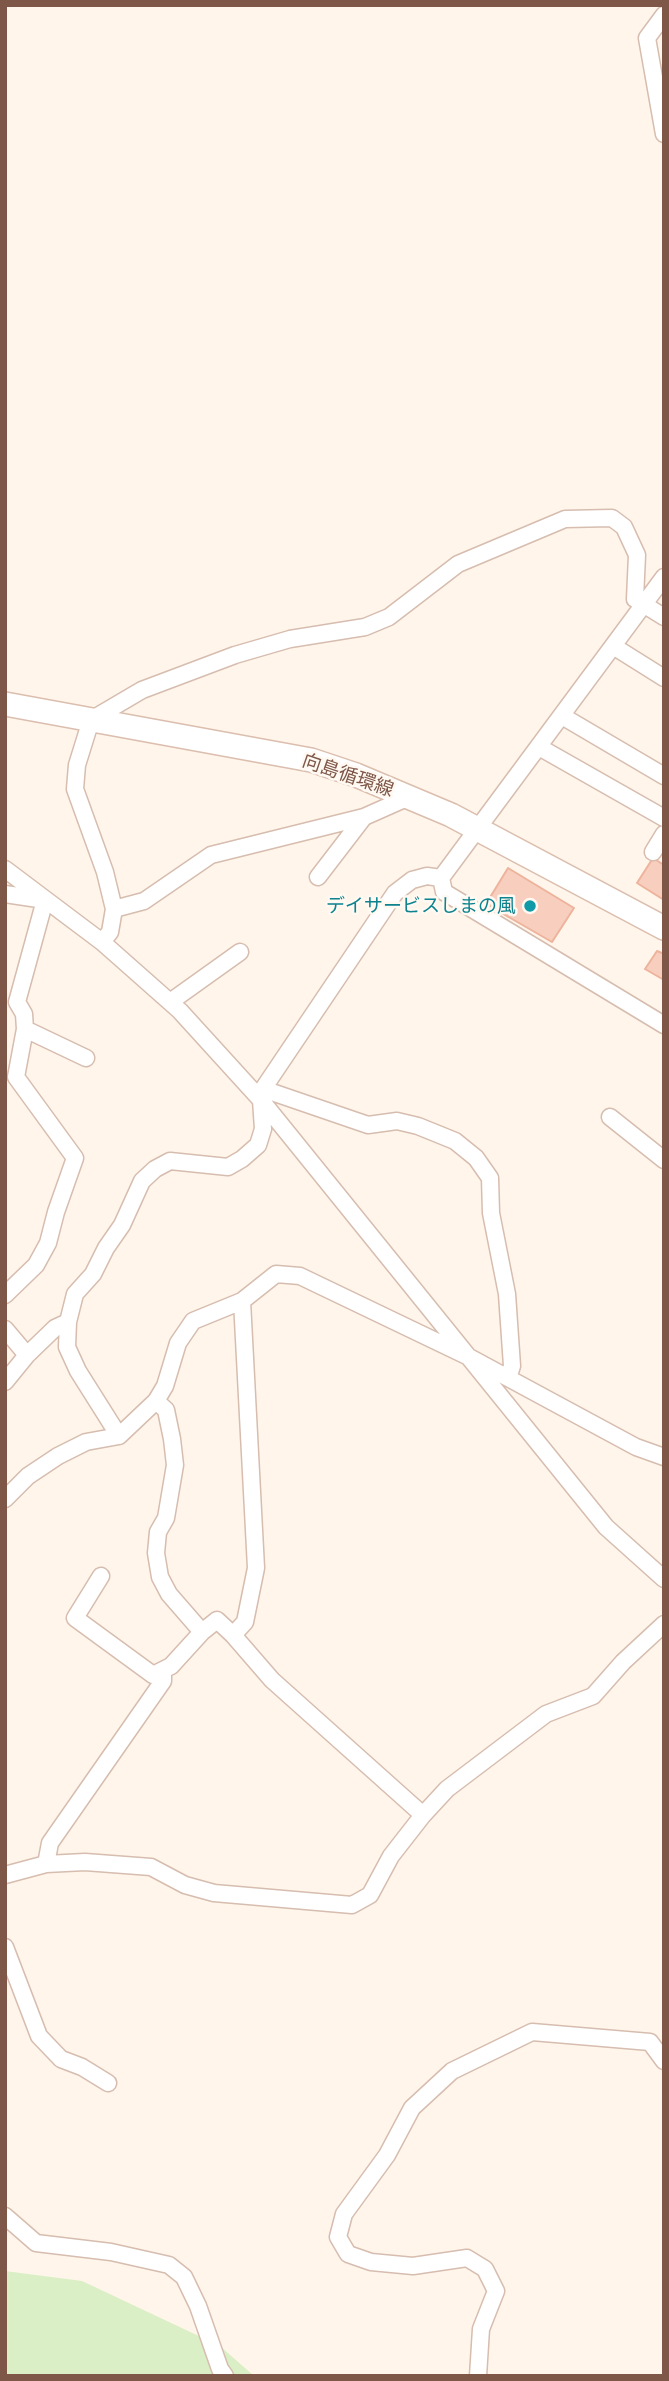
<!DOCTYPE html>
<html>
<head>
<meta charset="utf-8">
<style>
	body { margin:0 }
	#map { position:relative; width:669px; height:2381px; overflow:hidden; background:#fff5ea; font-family:Barlow,sans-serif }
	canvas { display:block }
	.frame { position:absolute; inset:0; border:7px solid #7e5748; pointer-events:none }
</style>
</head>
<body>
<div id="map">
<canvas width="669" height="2381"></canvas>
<div class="frame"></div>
</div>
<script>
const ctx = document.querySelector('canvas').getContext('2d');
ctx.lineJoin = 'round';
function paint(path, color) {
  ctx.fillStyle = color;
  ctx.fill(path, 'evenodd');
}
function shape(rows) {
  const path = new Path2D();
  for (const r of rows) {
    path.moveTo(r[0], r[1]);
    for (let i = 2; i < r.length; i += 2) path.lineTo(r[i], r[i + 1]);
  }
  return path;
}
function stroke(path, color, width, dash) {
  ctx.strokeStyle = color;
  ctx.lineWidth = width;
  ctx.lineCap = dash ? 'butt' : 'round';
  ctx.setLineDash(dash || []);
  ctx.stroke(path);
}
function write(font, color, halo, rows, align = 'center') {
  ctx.font = font + ' Barlow,"Noto Sans JP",sans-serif';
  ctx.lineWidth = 5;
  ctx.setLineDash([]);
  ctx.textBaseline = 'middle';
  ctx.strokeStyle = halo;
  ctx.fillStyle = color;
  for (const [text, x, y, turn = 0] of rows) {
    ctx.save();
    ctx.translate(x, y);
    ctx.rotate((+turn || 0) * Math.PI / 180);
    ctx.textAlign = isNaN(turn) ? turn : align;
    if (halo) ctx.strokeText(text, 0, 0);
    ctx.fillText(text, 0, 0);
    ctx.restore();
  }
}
paint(shape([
	[5,2271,82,2281,220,2346,254,2376,5,2376]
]), '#daefc5');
const building = shape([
	[653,858,664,865,664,900,637,883,653,858],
	[508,868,574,908,552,942,486,904,508,868],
	[657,951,664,954,664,980,645,969,657,951]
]);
paint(building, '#f8cfbe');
stroke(building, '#edb39c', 2);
const minor = shape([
	[664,15,647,38,664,134],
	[613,646,664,678],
	[562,716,664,776],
	[539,747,664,818],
	[653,852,664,834],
	[5,869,102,942,180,1011,261,1100,606,1527,664,1579],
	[318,877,364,817],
	[441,878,444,892,664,1025],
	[5,894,45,900,17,1002,24,1014,25,1029,16,1077,75,1158,56,1212,48,1243,36,1265,5,1295],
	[114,909,144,901,211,855,364,817,409,797],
	[102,942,110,932,114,909,105,872,75,789,77,765,91,720,142,690,235,655,290,639,365,627,389,617,458,564,565,519,612,518,624,527,637,555,635,599,664,617],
	[170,1002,240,952],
	[25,1029,86,1058],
	[263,1089,368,1125,397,1121,418,1126,455,1141,476,1158,490,1178,491,1213,507,1294,512,1366,508,1378],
	[610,1117,664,1160],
	[5,1329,27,1355],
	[5,1382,27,1355,55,1328,68,1322],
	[156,1401,166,1410,172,1439,175,1465,166,1518,158,1532,156,1553,160,1577,169,1594,202,1632],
	[119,1436,78,1371,67,1347,68,1322,75,1294,93,1274,106,1248,122,1225,142,1181,155,1169,170,1161,228,1167,242,1159,258,1145,263,1129,261,1100,263,1089,395,893,412,880,427,876,441,878,664,577],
	[5,1499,28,1476,58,1456,86,1442,119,1436,156,1401,165,1386,178,1343,193,1321,242,1301,276,1274,300,1276,471,1358,636,1447,664,1457],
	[101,1576,75,1618,153,1675,171,1666,202,1632,217,1620,233,1635,272,1680,423,1815],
	[233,1635,245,1622,256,1568,242,1301],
	[46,1864,50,1843,163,1681,163,1672],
	[5,1875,46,1864,85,1862,151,1867,185,1885,214,1893,352,1905,370,1895,391,1856,423,1815,447,1789,546,1714,593,1696,623,1662,664,1624],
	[5,1947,39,2036,61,2059,82,2067,108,2083],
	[5,2216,36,2243,111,2252,169,2265,184,2277,198,2306,220,2369,225,2376],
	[478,2376,481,2329,496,2291,485,2269,467,2258,413,2266,371,2262,348,2254,338,2237,344,2214,387,2155,412,2108,452,2071,532,2032,650,2042,664,2061]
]);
const secondary = shape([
	[5,704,311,760,356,775,451,815,664,928]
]);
stroke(minor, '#d6bdaf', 19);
stroke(secondary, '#dbbeae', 26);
stroke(minor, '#fff', 16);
stroke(secondary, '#fff', 23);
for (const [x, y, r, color] of [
	[530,906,7,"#0f9aa8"]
]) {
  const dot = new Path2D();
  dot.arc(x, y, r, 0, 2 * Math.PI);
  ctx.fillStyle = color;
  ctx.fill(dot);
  stroke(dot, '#fff9f2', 2.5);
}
write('19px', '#7e5748', '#fff9f2', [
	["向島循環線",348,775,19]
]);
write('19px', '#0d838f', '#fff9f2', [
	["デイサービスしまの風",516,906]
], 'right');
</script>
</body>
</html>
